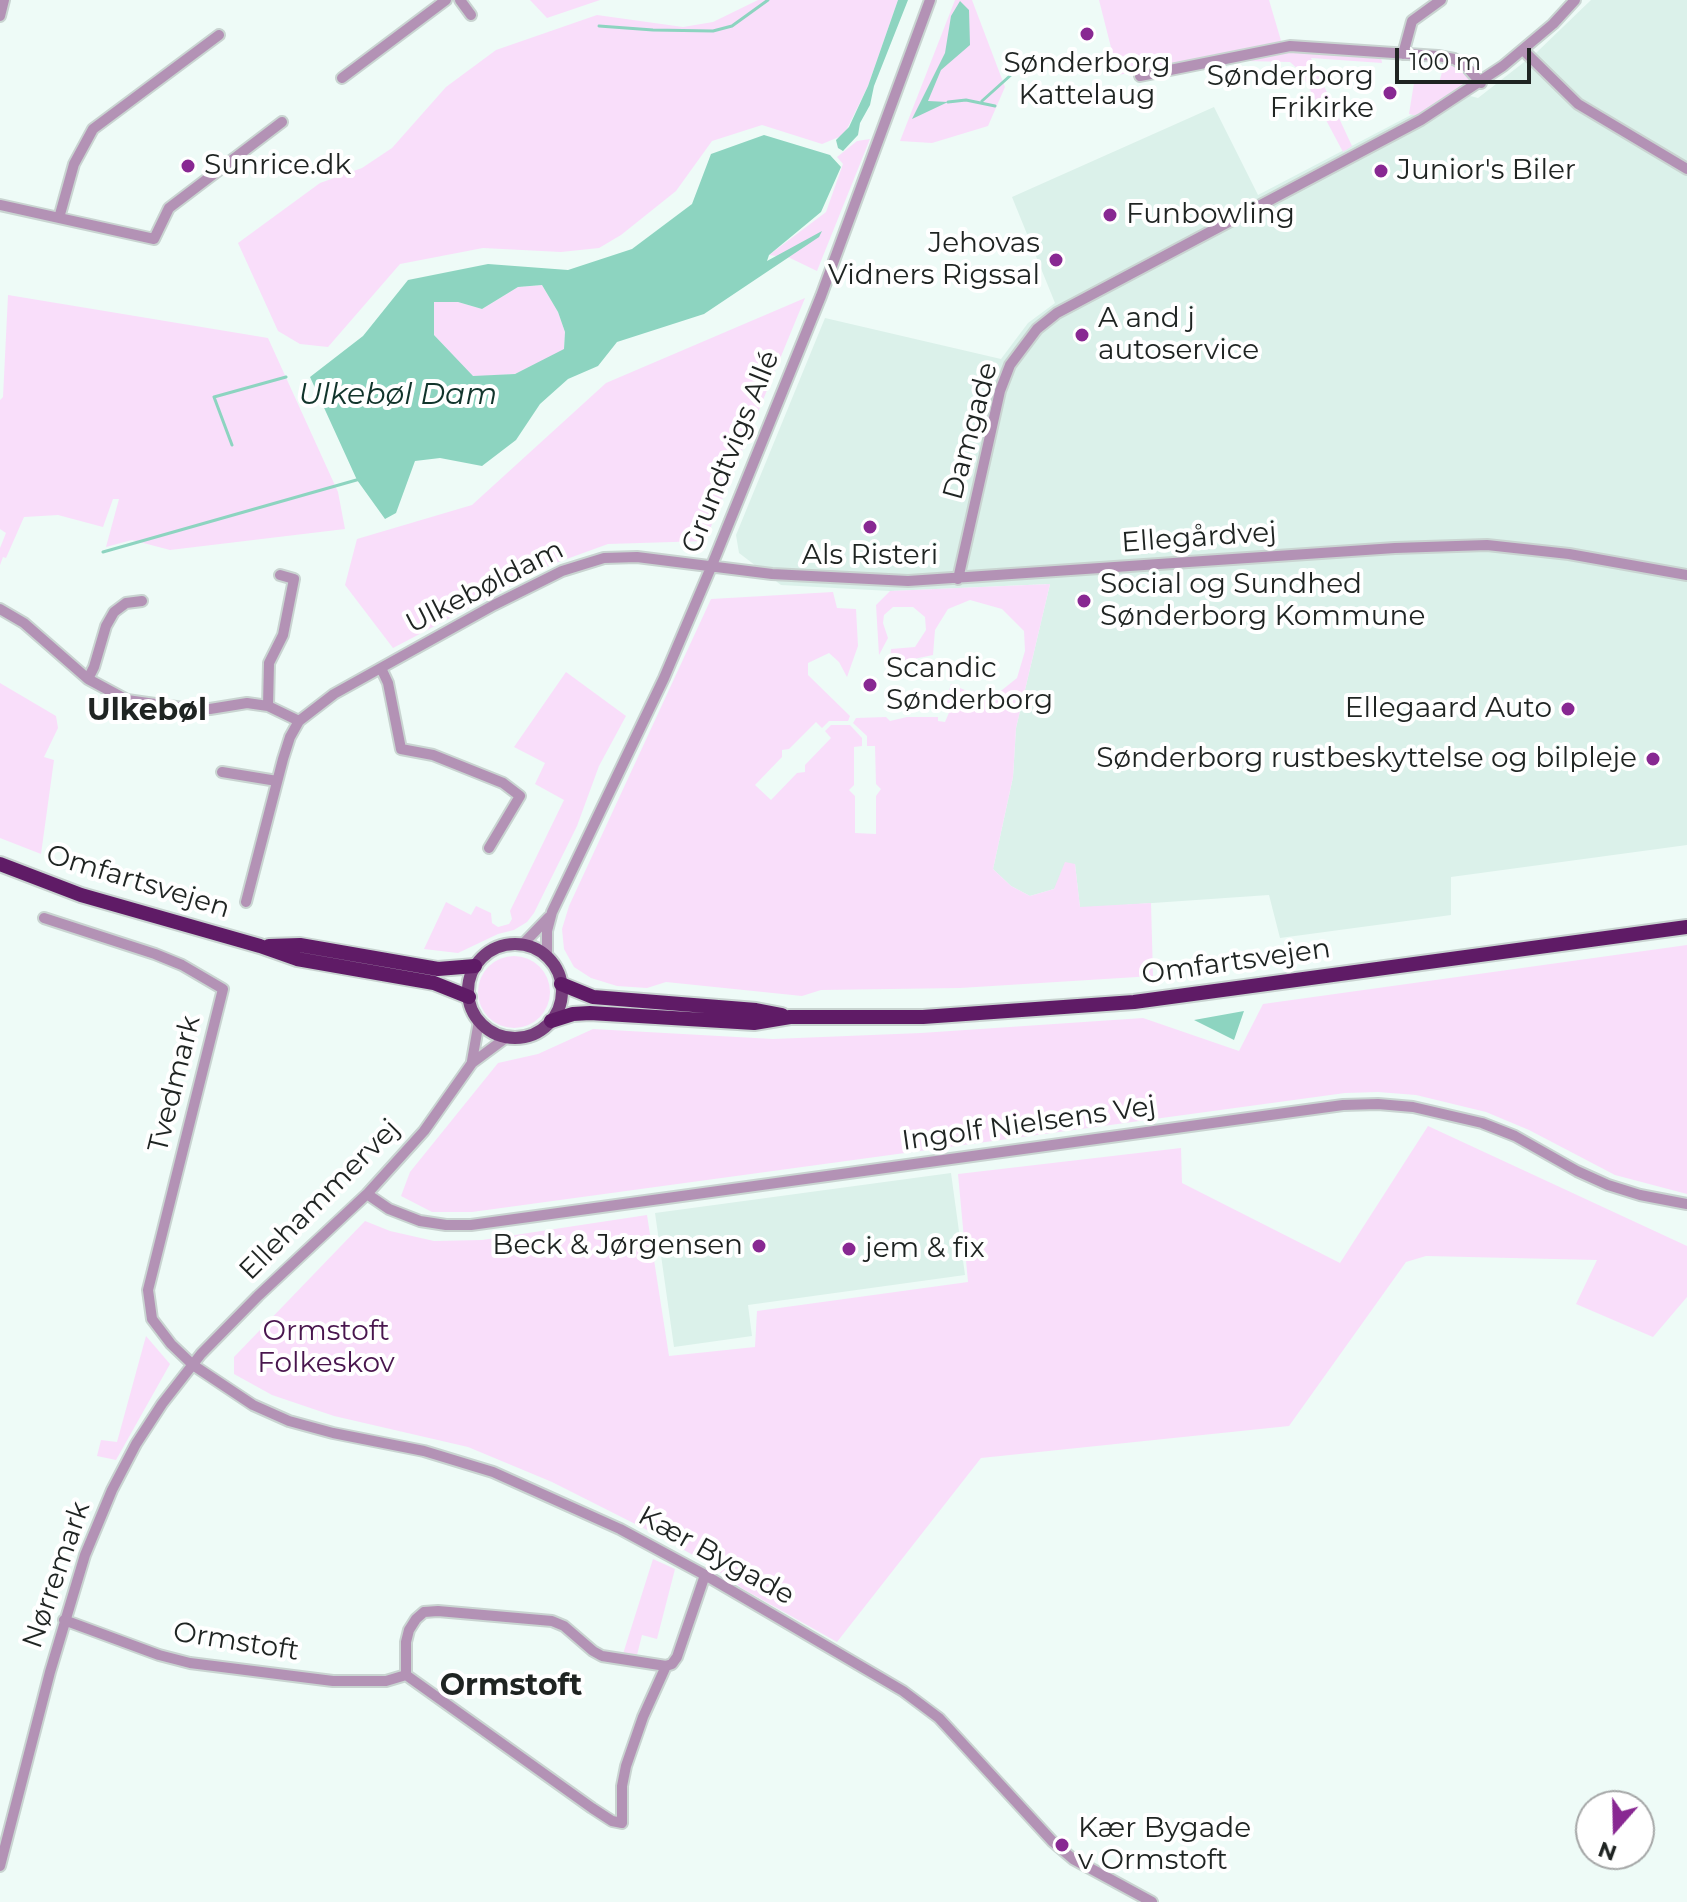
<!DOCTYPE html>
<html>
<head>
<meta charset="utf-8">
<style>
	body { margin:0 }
	#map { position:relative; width:1687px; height:1902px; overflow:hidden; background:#eefbf7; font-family:Montserrat,sans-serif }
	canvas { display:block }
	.north { position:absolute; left:1575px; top:1790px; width:80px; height:80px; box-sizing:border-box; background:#fff; border:2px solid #a5a7a7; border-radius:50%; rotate:200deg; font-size:22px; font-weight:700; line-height:32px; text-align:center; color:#1f2422 }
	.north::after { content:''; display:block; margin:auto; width:28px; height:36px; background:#882892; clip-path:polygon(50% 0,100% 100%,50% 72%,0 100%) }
	.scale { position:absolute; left:1395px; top:48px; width:136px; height:36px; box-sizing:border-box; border:4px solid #1f2422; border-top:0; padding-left:10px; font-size:24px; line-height:28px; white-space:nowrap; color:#1f2422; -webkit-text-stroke:6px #fff; paint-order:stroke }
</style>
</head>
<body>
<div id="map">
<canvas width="1687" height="1902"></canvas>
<div class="north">N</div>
<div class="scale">100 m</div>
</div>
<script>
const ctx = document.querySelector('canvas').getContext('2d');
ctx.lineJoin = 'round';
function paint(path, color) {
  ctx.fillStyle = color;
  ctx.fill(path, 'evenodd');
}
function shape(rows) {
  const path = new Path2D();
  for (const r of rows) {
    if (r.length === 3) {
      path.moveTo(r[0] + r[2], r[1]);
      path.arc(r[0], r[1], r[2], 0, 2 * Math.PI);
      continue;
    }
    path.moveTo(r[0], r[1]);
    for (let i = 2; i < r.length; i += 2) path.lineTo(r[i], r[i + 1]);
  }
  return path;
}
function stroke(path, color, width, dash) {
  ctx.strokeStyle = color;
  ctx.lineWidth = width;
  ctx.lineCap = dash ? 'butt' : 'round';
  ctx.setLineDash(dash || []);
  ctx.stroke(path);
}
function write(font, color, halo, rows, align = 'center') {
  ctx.font = font + ' Montserrat,sans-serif';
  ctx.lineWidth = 8;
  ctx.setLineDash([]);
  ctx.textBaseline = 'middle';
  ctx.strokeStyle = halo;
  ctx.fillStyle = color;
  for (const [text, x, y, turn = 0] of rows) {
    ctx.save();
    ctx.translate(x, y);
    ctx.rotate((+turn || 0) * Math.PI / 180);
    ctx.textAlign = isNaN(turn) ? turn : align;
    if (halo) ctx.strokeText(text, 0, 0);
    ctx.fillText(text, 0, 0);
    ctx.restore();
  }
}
paint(shape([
	[1591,0,1687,0,1687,845,1451,877,1451,915,1280,938,1269,895,1080,908,1075,864,1054,889,1030,896,1011,886,993,869,1013,777,1016,728,1050,584,890,591,781,585,739,553,736,535,825,318,1001,359,1028,323,1055,303,1012,197,1214,107,1258,195,1455,92,1478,98,1537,52],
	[951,1173,965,1275,748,1305,752,1336,674,1347,655,1213]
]), '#dbf1ea');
paint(shape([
	[530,0,600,0,547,18],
	[758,0,898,0,868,86,844,135,822,144,762,125,712,141,676,191,621,235,599,248,561,252,483,248,400,264,328,347,300,344,278,331,238,243,320,183,362,168,392,148,446,87,496,50,597,15,683,27,713,22],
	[955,0,972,0,1005,87,988,126,932,143,900,141],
	[1099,0,1269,0,1282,44,1118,75],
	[1289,48,1381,57,1382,63,1311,58,1352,146,1343,152,1300,71,1290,62,1245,61,1245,57],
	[1449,61,1458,64,1472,77,1471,82,1417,116,1409,114,1414,83,1439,83,1444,65],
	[870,139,817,271,790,258,769,255,826,212,843,164,837,157,857,141],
	[542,285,558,312,565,332,564,350,515,374,473,377,434,335,433,302,458,302,482,309,518,287],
	[8,295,268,338,338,492,345,529,170,550,132,540,106,547,119,499,113,499,103,527,58,515,24,517,6,558,3,557,0,565,0,548,6,533,0,529,0,400,3,397],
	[805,298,705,541,608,544,553,564,393,648,345,585,357,539,472,505,606,383],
	[1050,584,1016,728,1013,777,993,869,1011,886,1030,896,1054,889,1065,862,1075,864,1080,907,1151,903,1153,976,960,988,821,990,802,996,666,982,647,988,617,986,591,978,574,967,564,949,562,929,569,906,711,599,833,592,837,608,856,609,858,646,847,677,839,662,829,653,808,663,808,675,850,716,848,721,829,721,822,728,816,722,789,749,782,750,782,757,755,785,771,800,797,773,805,772,805,765,831,738,825,731,831,725,850,725,862,738,862,746,854,747,854,785,849,790,855,796,855,833,876,834,876,796,881,789,876,784,875,746,867,746,867,736,853,723,856,718,886,717,890,721,907,717,938,717,938,721,945,722,951,708,947,707,942,696,948,694,951,684,967,691,997,694,1017,678,1025,651,1024,631,1002,609,970,600,948,609,935,630,933,655,890,664,891,649,915,647,926,630,925,617,913,607,893,607,884,615,883,623,888,638,879,655,876,605,890,591],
	[566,672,626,716,599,766,577,826,534,913,527,922,514,930,498,934,458,953,424,949,446,902,471,915,476,906,491,913,492,923,498,927,509,924,512,919,510,911,564,800,535,784,545,763,514,747],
	[0,683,56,716,58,728,44,757,54,760,41,854,0,838],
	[1687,945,1687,1194,1615,1175,1529,1130,1486,1112,1416,1095,1378,1092,1345,1093,472,1212,432,1212,401,1196,410,1172,498,1063,538,1054,593,1029,773,1039,921,1033,1143,1018,1239,1051,1263,1004],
	[514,992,36],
	[1428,1126,1687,1246,1687,1297,1653,1337,1576,1304,1597,1260,1426,1256,1406,1262,1289,1426,981,1458,837,1642,743,1589,707,1563,661,1537,552,1482,468,1447,334,1416,272,1395,234,1374,234,1357,365,1221,390,1231,434,1241,482,1240,647,1215,669,1356,755,1347,757,1311,968,1282,958,1174,1181,1148,1182,1183,1340,1263],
	[146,1336,170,1364,116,1460,97,1456,101,1440,117,1442],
	[653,1559,675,1569,657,1639,642,1635,636,1659,622,1657]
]), '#f9defa');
paint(shape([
	[898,0,908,0,874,86,870,105,860,123,858,135,843,151,838,148,836,140,849,127,868,86],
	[960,1,969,10,970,45,941,70,928,101,948,102,912,119,945,53,951,16],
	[764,135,830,155,841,167,821,212,769,255,767,261,822,231,819,237,704,314,617,342,598,366,568,379,540,404,516,440,482,466,440,458,415,461,396,513,385,519,357,480,310,377,363,336,408,280,488,264,568,270,632,249,692,204,711,154],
	[542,285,558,312,565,332,564,349,515,374,473,376,434,335,434,302,458,302,482,309,518,287],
	[1244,1011,1234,1040,1194,1020]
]), '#8dd4c0');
stroke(shape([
	[599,26,653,30,713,31,732,26,768,0],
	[982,101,1012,74],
	[948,102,966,100,995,106],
	[232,445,214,397,286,377],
	[103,552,360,479]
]), '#8dd4c0', 3);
const minor = shape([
	[460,0,471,15],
	[0,16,4,0],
	[1523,50,1578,104,1687,169],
	[1403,54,1412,21,1441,0],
	[1140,76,1290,46,1438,56,1454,59,1466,66,1481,83],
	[342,78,446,0],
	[0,205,154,239,169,208,282,122],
	[59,218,74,164,93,129,219,35],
	[958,579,1000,391,1010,365,1037,329,1057,313,1421,120,1503,66,1553,24,1575,0],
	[0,609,24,623,88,679,127,700,183,708,210,709,247,703,268,706,299,721],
	[381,668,388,683,401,749,433,755,503,783,520,796,489,848],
	[88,679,94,667,106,626,114,612,126,603,142,601],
	[268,706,269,663,283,635,294,579,280,575],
	[222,772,277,781],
	[246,902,283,759,290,737,299,721,334,694,494,605,562,571,604,558,637,557,772,574,908,581,1395,548,1487,545,1569,554,1687,575],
	[44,918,155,954,182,965,223,989,148,1290,152,1319,171,1344,193,1365,253,1405,289,1421,333,1433,424,1451,493,1472,620,1529,705,1575,903,1691,939,1718,1053,1842,1073,1859,1152,1902],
	[522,945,549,917],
	[547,957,547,931,552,912,664,678,712,565,821,296,930,0],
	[472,1061,479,1021],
	[367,1194,389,1209,420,1221,446,1225,471,1225,1343,1105,1378,1104,1413,1107,1482,1123,1515,1136,1577,1171,1608,1185,1640,1195,1687,1204],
	[64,1620,159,1655,190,1663,333,1681,386,1681,406,1675,406,1642,409,1630,416,1619,424,1612,438,1611,552,1621,564,1626,593,1651,602,1656,666,1666,672,1664,677,1657,705,1575],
	[406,1675,592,1808,612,1821,622,1823,622,1786,626,1766,643,1717,666,1666],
	[0,1866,50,1672,85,1555,112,1490,136,1444,162,1404,201,1354,258,1296,367,1194,424,1131,472,1063,507,1037]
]);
const major = shape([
	[515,991,47]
]);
const highway = shape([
	[0,864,81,895,260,946,297,959,434,983,469,997],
	[269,946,300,945,438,969,475,966],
	[561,984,593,997,756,1010,782,1015],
	[551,1021,573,1014,590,1013,754,1023,790,1017,923,1017,1134,1002,1687,927]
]);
stroke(minor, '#c9d4d1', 14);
stroke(major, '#c9d4d1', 16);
stroke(highway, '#c9d4d1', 18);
stroke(minor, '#b392b5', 10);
stroke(major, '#763d7b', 12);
stroke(highway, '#5f1b66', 14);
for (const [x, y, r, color] of [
	[1087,34,8,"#882892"],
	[1390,93,8,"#882892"],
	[188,166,8,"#882892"],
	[1381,171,8,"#882892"],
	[1110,215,8,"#882892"],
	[1056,260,8,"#882892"],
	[1082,335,8,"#882892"],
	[870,527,8,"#882892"],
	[1084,601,8,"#882892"],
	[870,685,8,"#882892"],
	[1568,709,8,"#882892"],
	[1653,759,8,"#882892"],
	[759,1246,8,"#882892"],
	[849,1249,8,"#882892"],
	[1062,1845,8,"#882892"]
]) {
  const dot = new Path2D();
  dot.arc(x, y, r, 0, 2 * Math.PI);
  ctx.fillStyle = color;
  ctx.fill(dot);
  stroke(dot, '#fff', 3);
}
write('28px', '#1f2422', '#fff', [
	["Sønderborg",1087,64,"center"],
	["Kattelaug",1087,96,"center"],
	["Sønderborg",1374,77,"right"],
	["Frikirke",1374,109,"right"],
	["Sunrice.dk",204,166],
	["Junior's Biler",1397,171],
	["Funbowling",1126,215],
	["Jehovas",1040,244,"right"],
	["Vidners Rigssal",1040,276,"right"],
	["A and j",1098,319],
	["autoservice",1098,351],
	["Als Risteri",870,556,"center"],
	["Social og Sundhed",1100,585],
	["Sønderborg Kommune",1100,617],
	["Scandic",886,669],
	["Sønderborg",886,701],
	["Ellegaard Auto",1552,709,"right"],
	["Sønderborg rustbeskyttelse og bilpleje",1637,759,"right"],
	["Beck & Jørgensen",743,1246,"right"],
	["jem & fix",865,1249],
	["Kær Bygade",1078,1829],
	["v Ormstoft",1078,1861]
], 'left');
write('28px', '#1f2422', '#fff', [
	["Damgade",971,431,-75],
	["Grundtvigs Allé",731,452,-68],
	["Ellegårdvej",1199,538,-4],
	["Ulkebøldam",485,587,-27],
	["Omfartsvejen",138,882,17],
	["Omfartsvejen",1236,962,-8],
	["Tvedmark",175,1084,-76],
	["Ingolf Nielsens Vej",1029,1124,-8],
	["Ellehammervej",320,1200,-45],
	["Kær Bygade",716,1556,29],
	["Nørremark",57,1575,-71],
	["Ormstoft",236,1642,9]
]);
write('28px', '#49164e', '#fff', [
	["Ormstoft",326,1332],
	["Folkeskov",326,1364]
]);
write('italic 30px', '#11342b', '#fff', [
	["Ulkebøl Dam",398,395]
]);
write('bold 30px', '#1f2422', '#fff', [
	["Ulkebøl",147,711],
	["Ormstoft",511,1686]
]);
</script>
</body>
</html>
